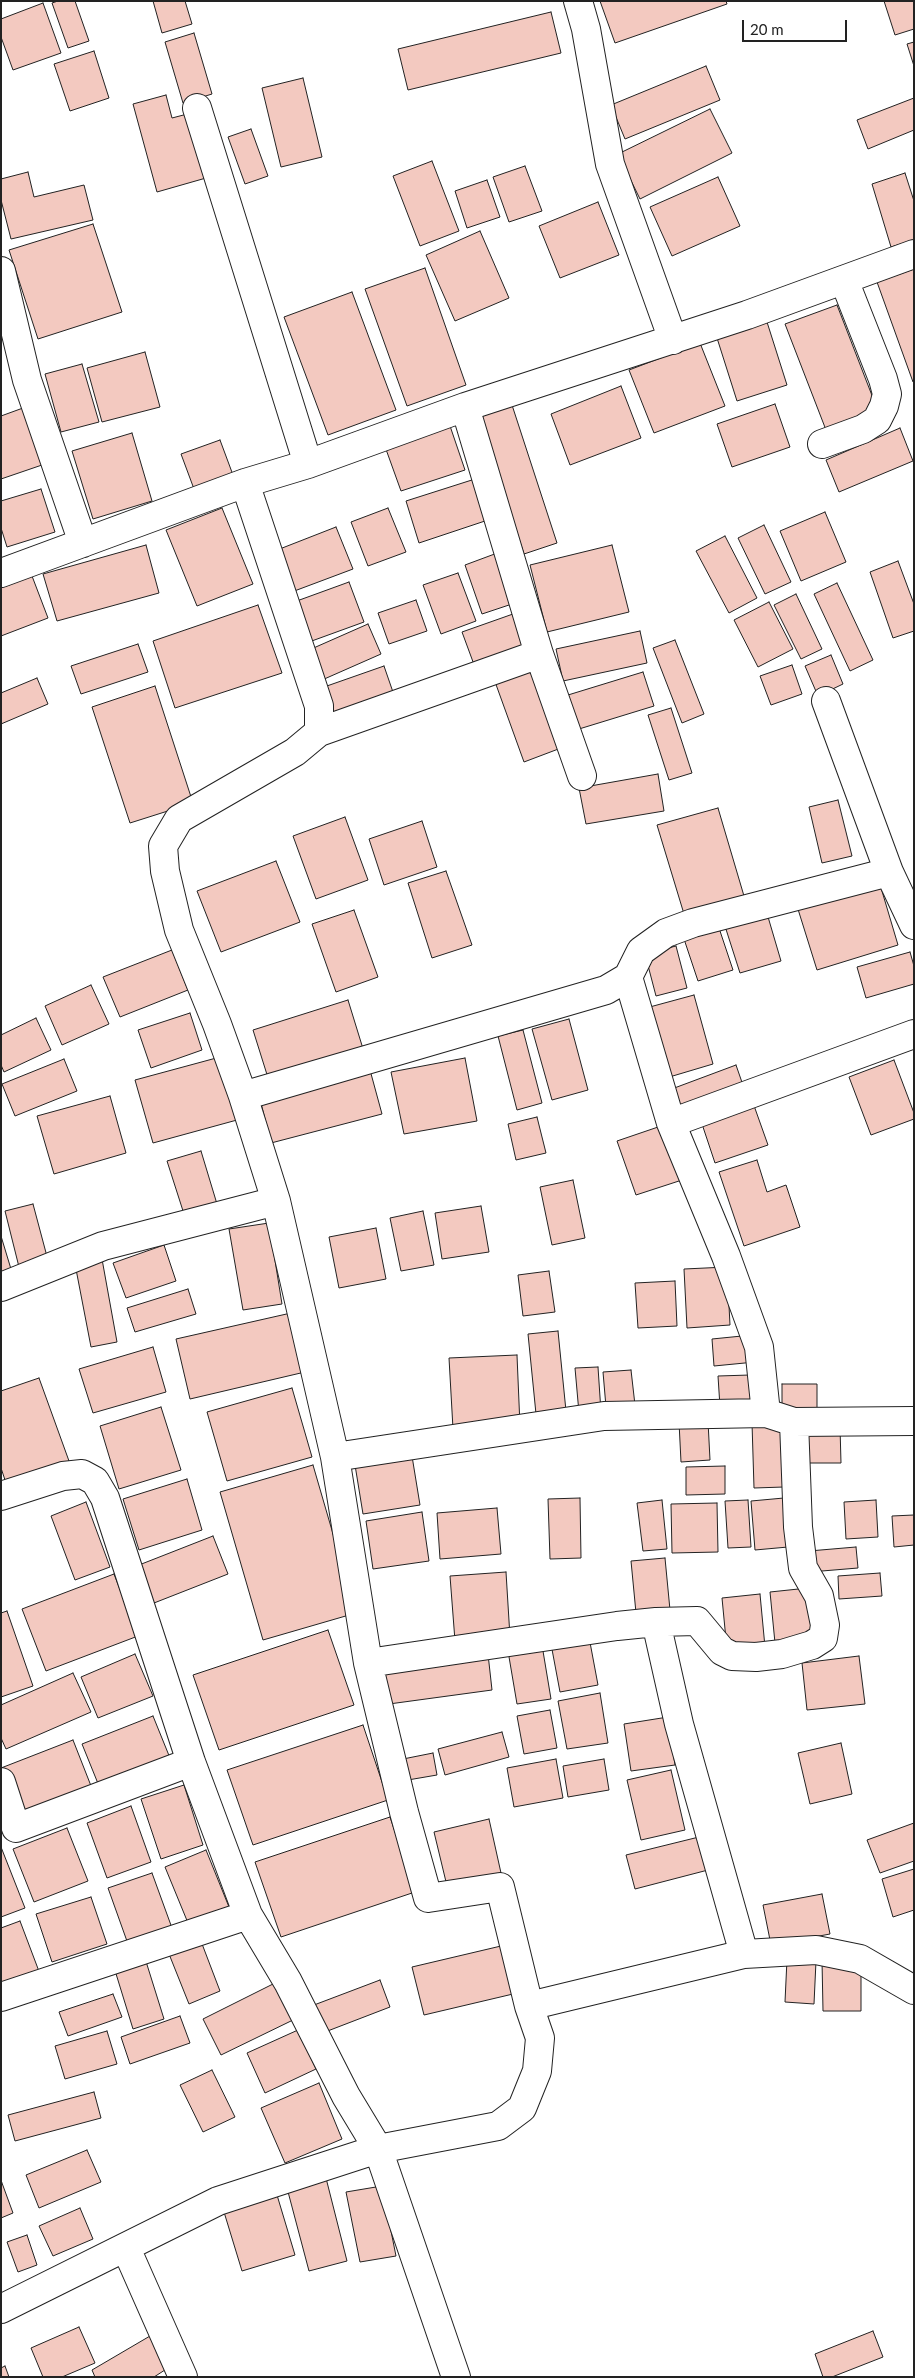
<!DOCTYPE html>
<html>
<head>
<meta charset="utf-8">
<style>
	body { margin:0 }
	#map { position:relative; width:915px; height:2378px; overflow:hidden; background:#fff; font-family:Lato,sans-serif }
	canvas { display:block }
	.frame { position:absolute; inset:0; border:2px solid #222; pointer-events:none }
	.scale { position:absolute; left:742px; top:20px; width:105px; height:22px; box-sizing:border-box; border:2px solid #222; border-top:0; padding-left:6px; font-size:15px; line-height:18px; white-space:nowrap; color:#222; -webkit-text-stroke:4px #fff; paint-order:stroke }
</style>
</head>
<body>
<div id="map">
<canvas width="915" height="2378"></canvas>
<div class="frame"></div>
<div class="scale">20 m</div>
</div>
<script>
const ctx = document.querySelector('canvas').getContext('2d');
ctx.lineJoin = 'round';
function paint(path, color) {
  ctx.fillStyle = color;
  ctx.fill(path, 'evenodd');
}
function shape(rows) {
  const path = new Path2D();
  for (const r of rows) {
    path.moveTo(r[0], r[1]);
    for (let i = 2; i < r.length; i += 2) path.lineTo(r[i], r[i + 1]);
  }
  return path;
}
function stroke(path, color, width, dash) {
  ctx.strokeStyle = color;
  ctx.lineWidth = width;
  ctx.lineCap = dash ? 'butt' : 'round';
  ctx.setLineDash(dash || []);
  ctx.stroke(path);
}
const building = shape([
	[58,1,75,1,89,41,68,48,52,3,58,1],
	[153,1,185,1,192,24,162,33,153,1],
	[600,1,726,1,727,4,615,43,600,1],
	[884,1,914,1,914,29,895,35,884,1],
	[43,3,61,53,13,70,1,37,1,19,43,3],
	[551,12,561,53,408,90,398,49,551,12],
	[194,33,212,94,183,103,165,42,194,33],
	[914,42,914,66,907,44,914,42],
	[94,51,109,98,70,111,54,64,94,51],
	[706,66,720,100,625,139,611,105,706,66],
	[303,78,322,157,281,167,262,88,303,78],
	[166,95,172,118,195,112,213,176,157,192,133,104,166,95],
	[914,98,914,130,868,149,857,120,914,98],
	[710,109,732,153,640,199,618,154,710,109],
	[251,129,268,176,245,184,228,137,251,129],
	[432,161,459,231,420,246,393,176,432,161],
	[525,166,542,211,509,222,493,177,525,166],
	[28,172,34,197,84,185,93,220,11,239,1,200,1,179,28,172],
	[905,173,914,201,914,240,891,247,872,184,905,173],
	[718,177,740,226,672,256,650,207,718,177],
	[487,180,500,217,467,228,455,191,487,180],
	[598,202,619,255,560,278,539,226,598,202],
	[93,224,122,312,38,339,9,250,93,224],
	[480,231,509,298,455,321,426,255,480,231],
	[425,268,466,385,407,406,365,289,425,268],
	[914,269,914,382,913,382,877,282,914,269],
	[352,292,396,410,328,435,284,317,352,292],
	[837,305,878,411,826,430,785,324,837,305],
	[767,322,787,385,737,401,717,338,767,322],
	[700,343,725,406,654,433,629,370,700,343],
	[145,352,160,407,102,422,87,368,145,352],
	[82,364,99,422,61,432,45,374,82,364],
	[621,386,641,438,570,465,551,414,621,386],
	[775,404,790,447,732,467,717,424,775,404],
	[512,405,557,543,524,554,479,416,512,405],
	[23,408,42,465,1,479,1,416,23,408],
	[448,420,465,470,401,491,383,441,448,420],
	[900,428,913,461,839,492,826,460,900,428],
	[132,433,152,501,93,519,72,451,132,433],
	[220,440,233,475,194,489,181,454,220,440],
	[475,479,488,520,419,543,406,501,475,479],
	[41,489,55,532,7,547,1,528,1,501,41,489],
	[222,508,253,584,197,606,166,530,222,508],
	[388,508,406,552,368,566,351,522,388,508],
	[825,512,846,562,801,581,780,531,825,512],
	[764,525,791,582,765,594,738,538,764,525],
	[336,527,353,569,289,593,272,552,336,527],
	[725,536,757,598,729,613,696,551,725,536],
	[146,545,159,593,57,621,43,574,146,545],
	[612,545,629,612,547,632,530,565,612,545],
	[500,552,518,602,482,614,465,565,500,552],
	[898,561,914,604,914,631,893,638,870,572,898,561],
	[458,573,476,621,441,634,423,585,458,573],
	[32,576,48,618,1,636,1,588,32,576],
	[349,582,364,622,309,642,294,602,349,582],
	[837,583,873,660,850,671,814,594,837,583],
	[796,594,822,649,801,659,774,605,796,594],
	[416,600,427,631,389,644,378,613,416,600],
	[769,602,793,649,758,667,734,620,769,602],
	[258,605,282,673,175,708,153,641,258,605],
	[513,614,527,652,476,670,462,632,513,614],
	[368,624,381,654,322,680,309,650,368,624],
	[640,631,647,663,563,681,556,649,640,631],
	[675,640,704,714,682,723,653,648,675,640],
	[138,644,148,672,81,694,71,666,138,644],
	[831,655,843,684,818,696,805,666,831,655],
	[531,665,561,748,524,762,494,679,531,665],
	[792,665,802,694,771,705,760,676,792,665],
	[384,666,394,695,334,716,324,687,384,666],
	[643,672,654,706,579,729,568,695,643,672],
	[37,678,48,704,1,724,1,693,37,678],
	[155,686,193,803,130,823,92,707,155,686],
	[671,708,692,773,669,780,648,715,671,708],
	[658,774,664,811,586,824,579,788,658,774],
	[838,800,852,856,822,863,809,807,838,800],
	[718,808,744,896,684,914,657,825,718,808],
	[345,817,368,880,316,899,293,836,345,817],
	[422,821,437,867,384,885,369,839,422,821],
	[276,861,300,922,221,952,197,891,276,861],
	[446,871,472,945,432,958,408,883,446,871],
	[879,881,898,945,817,970,797,906,879,881],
	[354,910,378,977,336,992,312,924,354,910],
	[766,910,781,961,740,973,724,923,766,910],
	[717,922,733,970,698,981,682,933,717,922],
	[676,946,687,988,656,996,645,954,676,946],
	[172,950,188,990,120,1017,103,977,172,950],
	[910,952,914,966,914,984,866,998,857,967,910,952],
	[91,985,109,1024,62,1045,45,1006,91,985],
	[694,995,713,1064,666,1078,646,1008,694,995],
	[348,1000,364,1052,269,1081,253,1030,348,1000],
	[190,1013,202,1050,151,1068,138,1030,190,1013],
	[36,1018,51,1050,4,1072,1,1065,1,1035,36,1018],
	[569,1019,588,1090,552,1100,532,1029,569,1019],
	[523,1030,542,1103,517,1110,498,1036,523,1030],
	[220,1057,237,1120,153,1143,135,1080,220,1057],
	[465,1058,477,1121,404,1134,391,1072,465,1058],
	[64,1059,77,1091,15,1116,2,1084,64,1059],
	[894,1060,914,1113,914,1119,871,1135,849,1077,894,1060],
	[736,1065,745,1091,679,1115,669,1090,736,1065],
	[370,1070,382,1114,271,1143,260,1099,370,1070],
	[110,1096,126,1153,54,1174,37,1116,110,1096],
	[752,1100,768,1145,715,1163,700,1118,752,1100],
	[537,1117,546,1153,516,1160,508,1124,537,1117],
	[664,1125,682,1180,636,1195,617,1141,664,1125],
	[201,1151,217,1204,184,1214,167,1161,201,1151],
	[757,1160,767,1192,786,1185,800,1227,744,1246,719,1172,757,1160],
	[573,1180,585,1238,552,1245,540,1187,573,1180],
	[33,1204,49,1264,20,1271,5,1211,33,1204],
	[481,1206,489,1252,442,1259,435,1213,481,1206],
	[423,1211,434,1265,401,1271,390,1218,423,1211],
	[269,1223,282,1304,243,1310,229,1229,269,1223],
	[376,1228,386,1279,339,1288,329,1237,376,1228],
	[1,1236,14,1279,1,1283,1,1236],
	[164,1245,176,1281,126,1298,113,1263,164,1245],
	[102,1259,117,1342,91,1347,75,1264,102,1259],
	[727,1267,730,1325,687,1328,684,1269,727,1267],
	[549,1271,555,1312,523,1316,518,1275,549,1271],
	[675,1281,677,1326,638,1328,635,1283,675,1281],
	[188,1289,196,1314,135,1332,127,1308,188,1289],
	[291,1313,305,1372,190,1399,176,1339,291,1313],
	[558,1331,566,1411,536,1414,528,1334,558,1331],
	[752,1335,755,1362,714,1366,712,1339,752,1335],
	[153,1347,166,1392,93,1413,79,1369,153,1347],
	[517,1355,520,1426,453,1429,449,1358,517,1355],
	[598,1367,601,1412,579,1413,575,1368,598,1367],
	[631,1370,635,1405,606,1407,603,1372,631,1370],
	[750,1375,751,1407,720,1407,718,1376,750,1375],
	[39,1378,69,1461,6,1483,1,1468,1,1391,39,1378],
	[782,1384,817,1384,817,1413,782,1413,782,1384],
	[292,1388,312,1457,227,1481,207,1412,292,1388],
	[161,1407,181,1470,119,1489,100,1426,161,1407],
	[708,1421,710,1460,681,1462,679,1422,708,1421],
	[783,1422,784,1487,754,1488,752,1423,783,1422],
	[806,1427,840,1427,841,1463,807,1463,806,1427],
	[412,1456,420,1505,363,1514,355,1465,412,1456],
	[313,1465,356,1613,263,1640,220,1492,313,1465],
	[725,1466,725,1494,686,1495,686,1467,725,1466],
	[187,1479,202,1530,139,1550,123,1499,187,1479],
	[580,1498,581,1558,550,1559,548,1499,580,1498],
	[784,1498,788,1547,755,1550,751,1501,784,1498],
	[662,1500,667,1549,643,1551,637,1503,662,1500],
	[748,1500,751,1547,728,1548,725,1501,748,1500],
	[876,1500,878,1537,846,1539,844,1502,876,1500],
	[86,1502,110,1567,75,1580,51,1516,86,1502],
	[717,1503,718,1552,672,1553,671,1504,717,1503],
	[497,1508,501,1554,440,1559,437,1513,497,1508],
	[422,1512,429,1561,373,1569,366,1521,422,1512],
	[914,1515,914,1545,894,1547,892,1516,914,1515],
	[213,1536,228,1574,154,1603,139,1565,213,1536],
	[856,1547,858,1568,810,1572,809,1551,856,1547],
	[665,1558,670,1610,636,1613,631,1561,665,1558],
	[506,1572,510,1637,455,1641,450,1576,506,1572],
	[880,1573,882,1596,839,1599,838,1576,880,1573],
	[114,1574,138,1636,46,1671,22,1609,114,1574],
	[808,1588,814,1639,775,1643,770,1592,808,1588],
	[760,1594,765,1647,727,1650,722,1598,760,1594],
	[7,1611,33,1686,1,1697,1,1613,7,1611],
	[328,1630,354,1705,219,1750,193,1675,328,1630],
	[589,1637,598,1685,560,1692,551,1644,589,1637],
	[542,1645,551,1699,517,1704,508,1651,542,1645],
	[135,1654,153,1696,98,1718,81,1677,135,1654],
	[488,1654,492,1690,389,1704,384,1669,488,1654],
	[859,1656,865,1704,807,1710,802,1663,859,1656],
	[73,1673,91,1712,6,1749,1,1738,1,1705,73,1673],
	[600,1693,608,1743,567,1749,558,1701,600,1693],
	[550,1710,557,1748,524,1754,517,1716,550,1710],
	[153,1716,170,1758,99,1786,82,1744,153,1716],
	[668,1717,675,1765,631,1771,624,1724,668,1717],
	[363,1725,388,1800,253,1845,227,1770,363,1725],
	[502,1732,509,1757,445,1775,438,1749,502,1732],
	[73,1740,93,1791,22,1820,1,1768,73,1740],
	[841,1743,852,1794,810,1804,798,1753,841,1743],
	[433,1753,437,1775,402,1781,398,1760,433,1753],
	[556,1759,563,1798,514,1807,507,1768,556,1759],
	[604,1759,609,1790,568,1797,563,1766,604,1759],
	[671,1770,685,1830,641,1840,627,1780,671,1770],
	[184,1785,203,1845,161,1859,141,1799,184,1785],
	[131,1806,151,1862,107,1878,87,1823,131,1806],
	[390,1817,415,1892,281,1937,255,1862,390,1817],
	[489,1819,501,1873,447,1886,434,1832,489,1819],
	[914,1823,914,1861,880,1873,867,1840,914,1823],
	[67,1828,88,1881,34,1902,13,1849,67,1828],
	[699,1837,708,1870,635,1889,626,1855,699,1837],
	[1,1847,25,1908,1,1917,1,1847],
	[206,1850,229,1907,188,1923,165,1867,206,1850],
	[914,1869,914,1910,893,1917,882,1879,914,1869],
	[152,1873,172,1928,128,1944,108,1888,152,1873],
	[822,1894,830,1934,771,1945,763,1905,822,1894],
	[91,1897,107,1944,52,1962,36,1914,91,1897],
	[20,1921,40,1974,1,1988,1,1928,20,1921],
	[199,1936,220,1991,189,2004,167,1949,199,1936],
	[501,1946,513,1994,424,2015,412,1967,501,1946],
	[144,1955,164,2019,133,2029,113,1964,144,1955],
	[787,1959,816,1961,814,2004,785,2002,787,1959],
	[822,1960,861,1960,861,2011,823,2011,822,1960],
	[380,1980,390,2007,325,2032,314,2005,380,1980],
	[275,1983,293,2020,221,2055,203,2019,275,1983],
	[113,1994,122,2017,68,2036,59,2012,113,1994],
	[180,2016,190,2043,130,2064,121,2037,180,2016],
	[298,2030,316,2069,265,2093,247,2053,298,2030],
	[107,2031,117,2064,65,2079,55,2046,107,2031],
	[212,2070,235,2117,203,2132,180,2085,212,2070],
	[319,2083,342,2139,285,2163,261,2108,319,2083],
	[94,2092,101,2118,15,2141,8,2115,94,2092],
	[87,2150,101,2182,39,2208,26,2175,87,2150],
	[326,2178,347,2261,309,2271,287,2188,326,2178],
	[2,2183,13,2213,1,2218,1,2184,2,2183],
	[382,2186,396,2256,360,2262,346,2192,382,2186],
	[277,2195,295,2255,242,2271,224,2212,277,2195],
	[80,2208,93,2239,53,2256,39,2226,80,2208],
	[27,2235,37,2265,18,2272,7,2242,27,2235],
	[79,2327,95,2363,62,2377,43,2377,31,2348,79,2327],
	[873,2331,883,2357,832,2377,823,2377,815,2354,873,2331],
	[150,2336,168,2368,154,2377,95,2377,92,2370,150,2336],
	[5,2366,9,2377,1,2377,1,2368,5,2366]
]);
paint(building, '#f3c9c0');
stroke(building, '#222', 1);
const minor = shape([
	[578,1,586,29,610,164,673,340],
	[197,108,308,464],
	[1,271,27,380,83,543],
	[465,407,539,654,582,776],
	[822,444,863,429,877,420,884,406,887,394,883,379,844,280],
	[245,483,319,706,319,732,295,752,179,819,163,846,165,871,179,930,217,1024,243,1096,276,1201,335,1457,368,1663,404,1812,428,1898,500,1887,529,2006,744,1954,816,1950,860,1959,914,1990],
	[1,573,245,483,308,464,465,407,747,315,914,254],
	[826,701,889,872,914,925],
	[319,732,539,654],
	[628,977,671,1123,726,1256,759,1347,766,1413],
	[243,1096,606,990,628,977,641,951,666,933,693,923,889,872],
	[671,1123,914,1034],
	[1,1287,103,1246,276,1201],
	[335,1457,604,1416,766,1413,794,1422,914,1421],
	[1,1496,63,1476,82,1474,95,1481,105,1498,191,1762],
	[656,1622,697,1621,722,1651,732,1656,756,1657,782,1654,812,1645,823,1638,825,1625,819,1596,803,1568,798,1527,794,1422],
	[368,1663,617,1626,656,1622,679,1724,744,1954],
	[1,1782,16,1828,191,1762,248,1915,288,1982,346,2096,378,2149,218,2201,1,2309],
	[1,1997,248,1915],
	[126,2248,183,2377],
	[456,2377,378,2149,498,2126,522,2108,537,2071,540,2038,529,2006]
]);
stroke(minor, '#222', 30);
stroke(minor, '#fff', 28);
</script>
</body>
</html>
